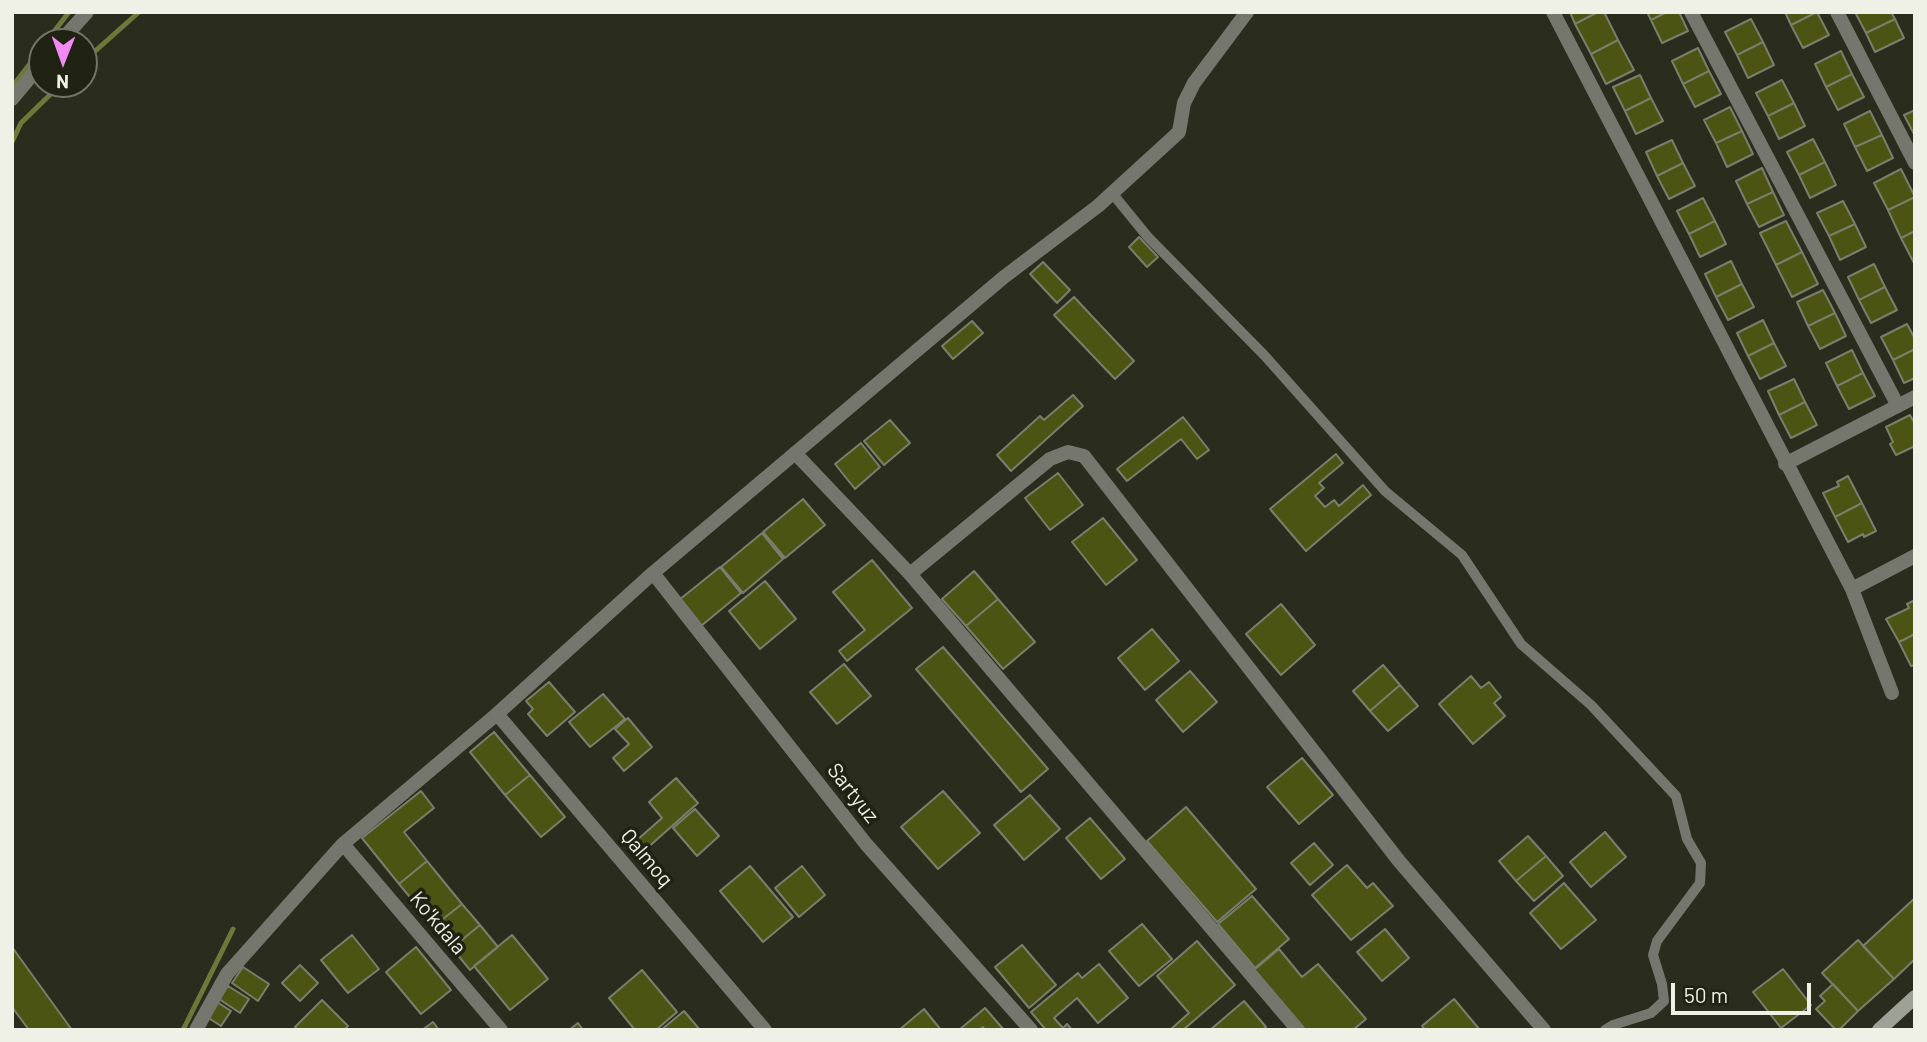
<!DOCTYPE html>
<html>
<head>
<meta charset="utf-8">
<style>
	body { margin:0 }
	#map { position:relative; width:1927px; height:1042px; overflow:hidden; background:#2a2c1d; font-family:Barlow,sans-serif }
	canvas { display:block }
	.frame { position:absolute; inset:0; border:14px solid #eff1e7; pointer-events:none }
	.north { position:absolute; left:28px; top:28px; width:70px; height:70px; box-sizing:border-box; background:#202314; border:2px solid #737568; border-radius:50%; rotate:181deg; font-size:19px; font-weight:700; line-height:28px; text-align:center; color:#eff1e7 }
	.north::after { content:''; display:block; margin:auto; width:24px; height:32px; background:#f18af4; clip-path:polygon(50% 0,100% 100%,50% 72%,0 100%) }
	.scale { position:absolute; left:1671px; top:983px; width:140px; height:32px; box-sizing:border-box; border:4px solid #eff1e7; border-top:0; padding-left:9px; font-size:21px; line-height:24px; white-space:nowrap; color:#eff1e7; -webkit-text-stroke:5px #202314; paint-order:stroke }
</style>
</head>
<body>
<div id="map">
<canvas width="1927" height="1042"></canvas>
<div class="frame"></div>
<div class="north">N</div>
<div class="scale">50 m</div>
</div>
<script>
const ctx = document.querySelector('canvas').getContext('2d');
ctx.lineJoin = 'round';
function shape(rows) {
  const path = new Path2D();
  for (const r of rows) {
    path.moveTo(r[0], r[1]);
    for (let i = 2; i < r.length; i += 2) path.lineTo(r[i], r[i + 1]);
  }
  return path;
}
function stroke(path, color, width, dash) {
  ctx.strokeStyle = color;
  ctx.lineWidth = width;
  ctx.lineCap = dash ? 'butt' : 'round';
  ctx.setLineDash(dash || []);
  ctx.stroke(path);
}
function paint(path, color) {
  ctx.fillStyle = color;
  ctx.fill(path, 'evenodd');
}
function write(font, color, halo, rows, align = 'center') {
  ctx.font = font + ' Barlow,sans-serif';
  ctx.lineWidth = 7;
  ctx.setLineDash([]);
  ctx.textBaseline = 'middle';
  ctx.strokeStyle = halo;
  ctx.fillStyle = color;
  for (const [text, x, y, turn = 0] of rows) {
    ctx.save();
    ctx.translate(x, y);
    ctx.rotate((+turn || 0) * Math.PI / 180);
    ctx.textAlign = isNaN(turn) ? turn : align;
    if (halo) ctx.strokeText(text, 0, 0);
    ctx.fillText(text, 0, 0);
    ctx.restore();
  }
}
stroke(shape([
	[46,42,69,12],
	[84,61,139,12],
	[12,87,42,48],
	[12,142,21,123,61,84],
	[183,1030,233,929]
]), '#6f783b', 5);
const building = shape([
	[1570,12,1598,12,1575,24,1570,12],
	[1598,12,1604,12,1618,40,1591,54,1575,24,1598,12],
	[1647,12,1667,12,1651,20,1647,12],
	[1667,12,1679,12,1688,31,1662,43,1651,20,1667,12],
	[1785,12,1817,12,1791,25,1785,12],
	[1817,12,1829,35,1803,48,1791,25,1817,12],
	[1859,12,1891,12,1895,19,1866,33,1856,14,1859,12],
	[1751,19,1763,42,1737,55,1725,32,1751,19],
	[1895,19,1904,38,1875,52,1866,33,1895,19],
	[1618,40,1634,70,1606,84,1591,54,1618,40],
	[1763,42,1774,65,1748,78,1737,55,1763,42],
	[1698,48,1709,71,1683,84,1672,61,1698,48],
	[1841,51,1852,74,1826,87,1815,64,1841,51],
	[1709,71,1721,94,1695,107,1683,84,1709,71],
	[1852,74,1864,97,1838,110,1826,87,1852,74],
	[1640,75,1651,98,1625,111,1613,87,1640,75],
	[1782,80,1794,103,1768,116,1756,93,1782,80],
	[1651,98,1663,121,1636,134,1625,111,1651,98],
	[1794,103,1805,126,1779,139,1768,116,1794,103],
	[1730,107,1742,131,1716,143,1704,120,1730,107],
	[1915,110,1915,134,1914,134,1904,115,1915,110],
	[1870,111,1882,135,1855,147,1844,124,1870,111],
	[1742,131,1753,154,1727,167,1716,143,1742,131],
	[1882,135,1893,158,1867,171,1855,147,1882,135],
	[1813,139,1825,162,1799,175,1787,152,1813,139],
	[1672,140,1683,163,1657,176,1646,152,1672,140],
	[1825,162,1836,185,1810,198,1799,175,1825,162],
	[1683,163,1695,186,1669,199,1657,176,1683,163],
	[1762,168,1773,192,1747,204,1736,181,1762,168],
	[1901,169,1915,197,1888,210,1874,183,1901,169],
	[1773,192,1784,215,1759,227,1747,204,1773,192],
	[1915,197,1915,231,1901,238,1888,210,1915,197],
	[1703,198,1715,221,1689,234,1677,211,1703,198],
	[1843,201,1855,224,1829,236,1817,213,1843,201],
	[1715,221,1726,244,1700,257,1689,234,1715,221],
	[1786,221,1802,252,1776,265,1760,233,1786,221],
	[1855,224,1866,247,1840,260,1829,236,1855,224],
	[1915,231,1915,265,1901,238,1915,231],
	[1139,237,1158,257,1147,267,1129,247,1139,237],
	[1802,252,1818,284,1792,297,1776,265,1802,252],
	[1731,261,1742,284,1716,297,1705,274,1731,261],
	[1043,262,1070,290,1057,303,1030,274,1043,262],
	[1874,264,1885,287,1859,300,1848,277,1874,264],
	[1742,284,1754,307,1728,320,1716,297,1742,284],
	[1885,287,1897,310,1871,323,1859,300,1885,287],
	[1823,290,1835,313,1808,326,1797,302,1823,290],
	[1074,297,1134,361,1115,379,1054,315,1074,297],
	[1835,313,1846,336,1820,349,1808,326,1835,313],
	[1763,320,1774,343,1748,356,1737,333,1763,320],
	[972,321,983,333,953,359,942,346,972,321],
	[1907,324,1915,339,1915,349,1893,360,1881,337,1907,324],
	[1774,343,1786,366,1760,379,1748,356,1774,343],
	[1915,349,1915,378,1904,383,1893,360,1915,349],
	[1852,350,1863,373,1837,386,1826,363,1852,350],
	[1863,373,1875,396,1849,409,1837,386,1863,373],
	[1794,379,1805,402,1779,415,1768,391,1794,379],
	[1073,395,1083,406,1011,471,997,455,1040,416,1044,420,1073,395],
	[1805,402,1817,425,1791,438,1779,415,1805,402],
	[1910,415,1915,424,1915,446,1896,455,1890,444,1893,442,1886,427,1910,415],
	[1183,417,1209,450,1197,459,1181,439,1127,481,1117,469,1183,417],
	[890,420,910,443,884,465,864,441,890,420],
	[861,443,880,467,855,489,835,464,861,443],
	[1336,454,1343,463,1319,483,1324,488,1315,496,1325,507,1334,500,1339,506,1363,485,1371,495,1306,551,1270,509,1336,454],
	[1058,473,1083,505,1050,530,1025,498,1058,473],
	[1848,476,1862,503,1835,517,1823,493,1839,486,1837,482,1848,476],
	[803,499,825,525,785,558,763,532,803,499],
	[1862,503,1876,531,1864,537,1863,534,1848,542,1835,517,1862,503],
	[1103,518,1137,560,1106,585,1072,542,1103,518],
	[762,533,783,559,743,593,721,567,762,533],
	[872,560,912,608,847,661,839,651,865,630,833,592,872,560],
	[720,567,741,593,701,626,679,600,720,567],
	[974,571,998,599,966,626,942,599,974,571],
	[765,581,796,619,760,649,729,611,765,581],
	[998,599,1035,642,1003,669,966,626,998,599],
	[1915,600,1915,634,1899,642,1886,619,1909,608,1907,604,1915,600],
	[1281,604,1315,645,1281,675,1246,634,1281,604],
	[1152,629,1179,661,1145,690,1118,658,1152,629],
	[1915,634,1915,665,1911,666,1899,642,1915,634],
	[943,647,1048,769,1021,792,916,669,943,647],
	[844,664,871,696,837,724,810,692,844,664],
	[1383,665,1400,685,1370,711,1353,691,1383,665],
	[1190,671,1217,702,1183,732,1156,700,1190,671],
	[1471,676,1481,688,1489,682,1501,697,1494,703,1505,716,1473,744,1439,704,1471,676],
	[549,682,575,712,547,736,528,714,533,709,526,701,549,682],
	[1400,685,1418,706,1388,731,1370,711,1400,685],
	[603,694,625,719,590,747,569,722,603,694],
	[628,718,652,747,624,771,613,758,629,744,615,729,628,718],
	[494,732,530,775,505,795,470,752,494,732],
	[1302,758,1333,795,1299,824,1267,787,1302,758],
	[530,775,565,817,541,837,505,795,530,775],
	[676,778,698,803,636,858,628,848,662,818,649,802,676,778],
	[421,791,434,808,404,832,427,861,399,884,362,838,421,791],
	[943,791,980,833,938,869,901,827,943,791],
	[1030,795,1060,829,1024,860,994,825,1030,795],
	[1186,807,1256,889,1217,922,1147,841,1186,807],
	[695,809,719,836,697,856,673,828,695,809],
	[1090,818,1125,859,1101,879,1066,838,1090,818],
	[1605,832,1626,857,1591,887,1570,862,1605,832],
	[1528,836,1546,856,1516,881,1499,861,1528,836],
	[1314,843,1333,865,1310,885,1291,863,1314,843],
	[1546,856,1563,876,1534,901,1516,881,1546,856],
	[427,861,462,904,434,926,399,884,427,861],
	[1347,865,1367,888,1373,883,1393,906,1351,940,1312,895,1347,865],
	[750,866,793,917,763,942,720,891,750,866],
	[802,866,825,895,799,917,775,888,802,866],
	[1564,883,1596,920,1561,949,1530,913,1564,883],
	[1252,896,1289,939,1255,968,1218,924,1252,896],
	[1915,898,1915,959,1894,979,1863,946,1915,898],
	[462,904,480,925,452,948,434,926,462,904],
	[1142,924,1172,959,1139,986,1109,951,1142,924],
	[480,925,498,947,470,970,452,948,480,925],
	[1385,929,1409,958,1382,981,1357,952,1385,929],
	[352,935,379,969,348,993,321,960,352,935],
	[512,935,548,979,510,1010,474,966,512,935],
	[1858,940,1894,979,1858,1011,1822,973,1858,940],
	[1197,941,1235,985,1183,1030,1170,1030,1189,1013,1157,976,1197,941],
	[1022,945,1056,985,1029,1008,995,967,1022,945],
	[12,947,72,1030,29,1030,12,1007,12,947],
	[416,947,451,990,421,1014,386,972,416,947],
	[1279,949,1302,977,1318,964,1366,1019,1353,1030,1305,1030,1254,970,1279,949],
	[1099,964,1128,998,1098,1023,1077,998,1054,1018,1063,1028,1067,1024,1072,1030,1046,1030,1031,1012,1078,973,1082,978,1099,964],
	[300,965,318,983,300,1001,282,983,300,965],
	[243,967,269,984,258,1001,232,983,243,967],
	[1783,969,1811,1005,1781,1028,1753,992,1783,969],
	[642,970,677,1012,656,1030,635,1030,609,998,642,970],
	[1833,984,1858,1011,1839,1030,1836,1030,1816,1009,1825,1001,1820,996,1833,984],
	[228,986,249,999,240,1013,219,999,228,986],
	[1454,999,1480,1030,1425,1030,1422,1026,1454,999],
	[322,1000,348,1026,344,1030,298,1030,295,1027,322,1000],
	[1244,1001,1266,1027,1262,1030,1210,1030,1244,1001],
	[217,1002,231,1011,221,1026,207,1017,217,1002],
	[985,1008,1004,1030,985,1030,983,1027,979,1030,959,1030,985,1008],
	[924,1009,941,1030,899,1030,924,1009],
	[684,1011,700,1030,661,1030,684,1011],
	[433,1022,439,1030,422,1030,433,1022],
	[578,1023,583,1030,569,1030,578,1023]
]);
paint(building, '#4c5414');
stroke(building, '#7a7e6c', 2);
stroke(shape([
	[1112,193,1147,236,1265,356,1385,491,1462,555,1521,644,1591,705,1676,796,1687,839,1701,863,1700,883,1657,941,1653,955,1662,984,1664,1001,1651,1013,1613,1025,1605,1030]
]), '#75766e', 10);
stroke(shape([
	[1553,12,1852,589,1892,693],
	[1691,12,1898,406],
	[1837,12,1915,163],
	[60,42,87,12],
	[12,99,42,63],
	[795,453,910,574,1298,1030],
	[1785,464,1915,397],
	[653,573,866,844,1031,1030],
	[910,574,1050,459,1068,452,1084,456,1399,861,1544,1030],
	[1852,589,1915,556],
	[497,714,765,1030],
	[343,844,501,1030],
	[196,1030,227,974,343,844,497,714,653,573,1004,277,1098,206,1179,132,1184,103,1194,83,1247,12]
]), '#75766e', 14);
stroke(shape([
	[1879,1030,1915,997]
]), '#9ea195', 14);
write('21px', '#eff1e7', '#202314', [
	["Sartyuz",853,793,52],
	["Qalmoq",647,858,50],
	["Ko'kdala",438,923,50]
]);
</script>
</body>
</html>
